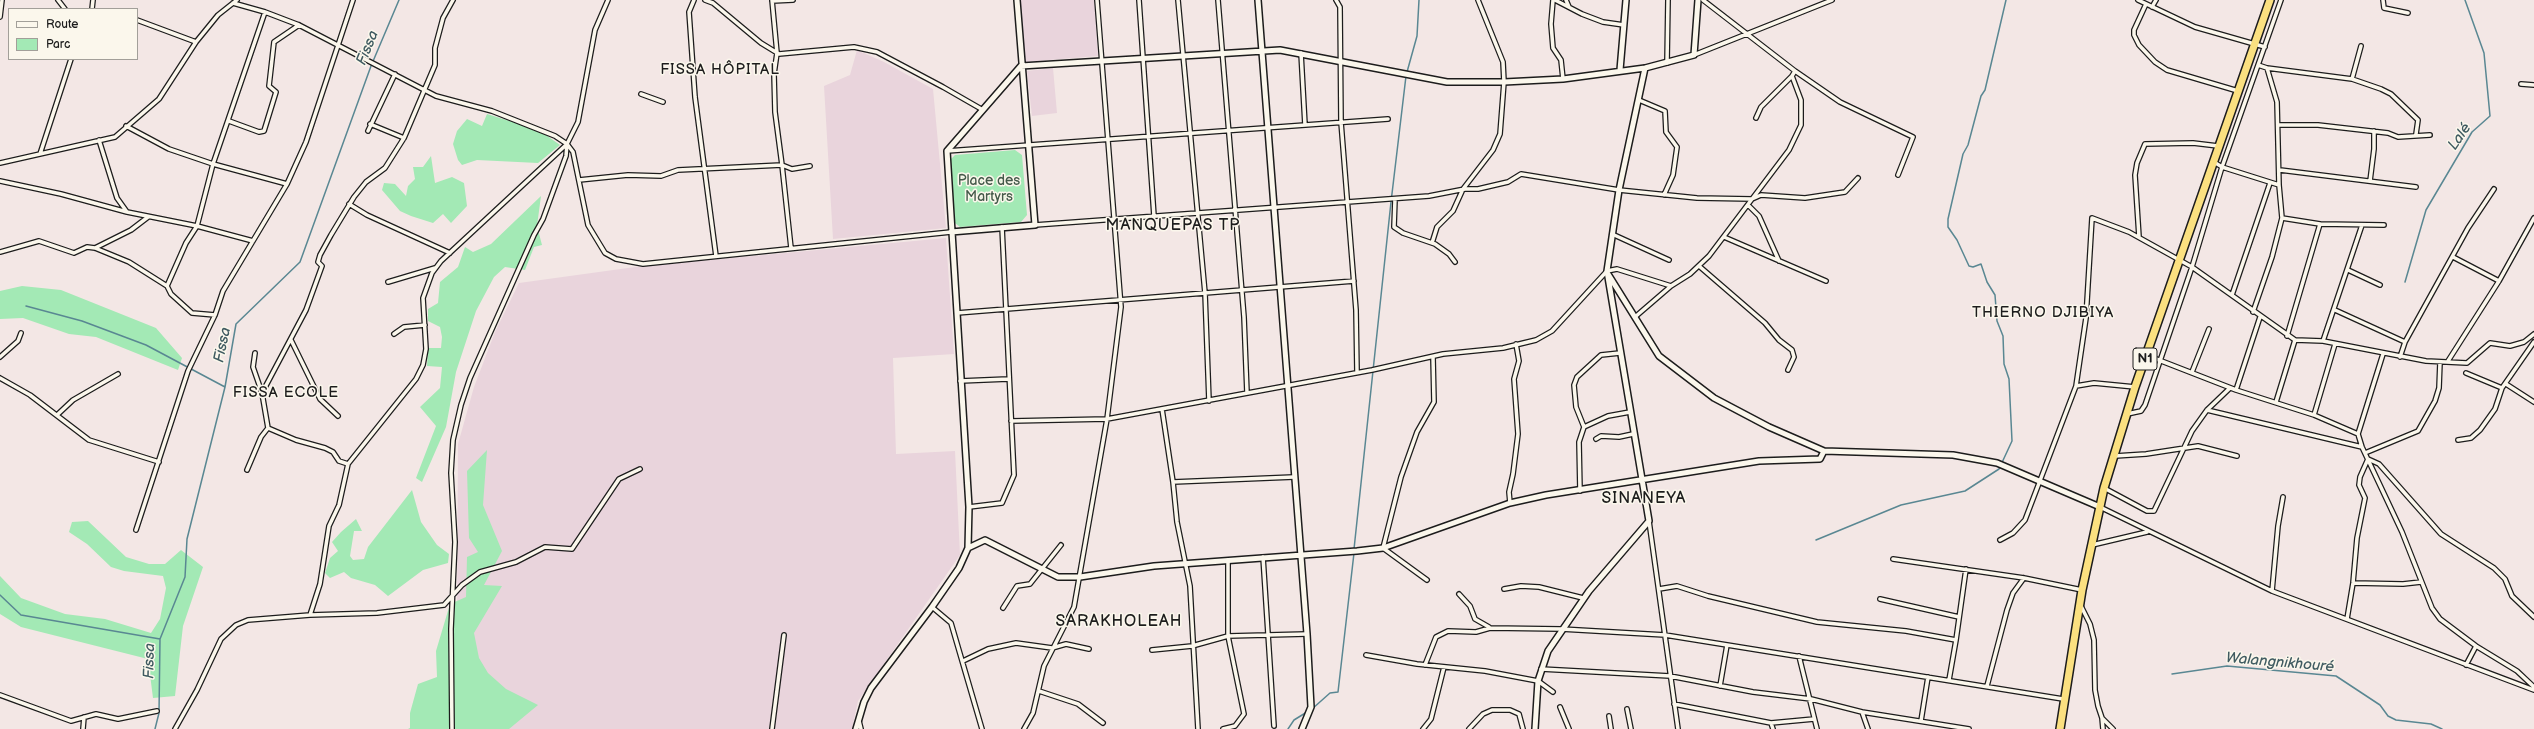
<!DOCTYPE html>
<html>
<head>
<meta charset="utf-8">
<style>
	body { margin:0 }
	#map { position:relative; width:2534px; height:729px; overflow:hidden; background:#f3e7e5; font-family:"Balsamiq Sans",sans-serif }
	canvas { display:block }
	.legend { position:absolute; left:8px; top:8px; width:130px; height:52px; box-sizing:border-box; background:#fbf7ec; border:1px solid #a29f99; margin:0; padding:5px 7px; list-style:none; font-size:12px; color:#1c1c1c }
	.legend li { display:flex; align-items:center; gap:8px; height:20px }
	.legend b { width:20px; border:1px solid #a29f99 }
</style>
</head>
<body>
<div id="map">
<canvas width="2534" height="729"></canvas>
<ul class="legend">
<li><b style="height:5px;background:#fbf7ec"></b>Route</li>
<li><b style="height:11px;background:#a3e9b5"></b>Parc</li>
</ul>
</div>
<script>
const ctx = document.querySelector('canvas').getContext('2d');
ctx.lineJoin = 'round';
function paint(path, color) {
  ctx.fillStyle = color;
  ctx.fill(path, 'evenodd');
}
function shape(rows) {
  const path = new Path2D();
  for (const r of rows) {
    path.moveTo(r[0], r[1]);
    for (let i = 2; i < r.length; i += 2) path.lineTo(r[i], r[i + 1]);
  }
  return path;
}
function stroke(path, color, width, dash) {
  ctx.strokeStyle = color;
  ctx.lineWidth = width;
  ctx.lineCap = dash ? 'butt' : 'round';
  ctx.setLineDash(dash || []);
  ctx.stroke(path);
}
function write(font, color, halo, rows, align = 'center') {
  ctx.font = font + ' "Balsamiq Sans",sans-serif';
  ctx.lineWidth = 3;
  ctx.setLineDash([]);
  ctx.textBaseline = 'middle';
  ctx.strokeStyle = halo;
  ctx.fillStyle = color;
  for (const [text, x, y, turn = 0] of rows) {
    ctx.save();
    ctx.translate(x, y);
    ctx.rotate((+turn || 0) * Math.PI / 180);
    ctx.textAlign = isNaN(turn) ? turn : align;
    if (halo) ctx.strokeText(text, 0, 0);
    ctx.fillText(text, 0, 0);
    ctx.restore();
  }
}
paint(shape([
	[1020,0,1094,0,1098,56,1025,62],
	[857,50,884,62,933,89,946,228,833,239,824,86,850,75],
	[1053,68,1057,113,1032,116,1027,71],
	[946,238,954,354,893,358,896,454,955,451,960,555,858,701,852,729,466,729,457,626,458,444,474,387,495,332,519,283,635,267]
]), '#e9d4dc');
paint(shape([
	[487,114,539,130,560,145,538,163,477,160,462,165,458,160,453,144,457,131,467,119,482,126],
	[1015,150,1022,155,1027,215,1021,222,960,227,955,223,950,160,955,155],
	[431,156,435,183,452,177,464,183,467,206,451,223,443,214,433,223,411,216,400,211,382,190,384,183,395,184,406,196,408,186,415,179,413,167,423,167],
	[541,196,537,226,542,245,534,247,525,270,505,267,494,277,476,311,456,372,446,427,422,482,416,478,436,426,420,407,440,388,442,367,427,366,428,348,441,348,442,337,440,327,428,321,428,309,438,303,440,282,458,267,465,247,473,252,491,244],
	[22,286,61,290,156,328,182,358,178,370,96,337,69,334,23,318,0,319,0,291],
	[487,450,483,505,502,551,484,585,502,586,474,633,479,658,488,673,506,689,538,705,509,729,408,729,410,728,410,713,418,684,437,677,436,651,450,604,466,597,467,557,478,552,469,538,467,471],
	[412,490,421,522,437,545,449,554,448,563,423,570,388,596,375,585,351,578,344,572,330,578,325,573,330,558,338,551,332,542,341,532,356,519,362,531,354,531,350,556,353,560,364,559,368,547],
	[88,521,126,557,149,564,165,564,181,550,203,567,183,626,175,696,153,698,148,659,21,627,0,614,0,576,21,598,65,614,105,619,151,633,160,619,166,588,163,576,124,571,111,567,87,544,69,532,72,522]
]), '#a3e9b5');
stroke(shape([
	[1407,72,1417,36,1419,0],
	[2405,282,2426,210,2472,132,2490,116,2484,53,2465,0],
	[26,306,82,321,146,345,225,387],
	[1816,540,1901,505,1965,491,1999,469,2012,441,2009,379,2004,364,2003,336,1997,321,1995,295,1987,282,1981,264,1973,267,1969,266,1957,240,1948,227,1948,219,1963,154,1968,145,1981,96,1985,90,2006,0],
	[1354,549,1391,202,1406,76],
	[0,595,21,615,160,639],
	[2172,674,2227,666,2336,676,2380,705,2388,716,2396,720,2431,724,2442,729],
	[1312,709,1330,693,1338,692,1354,553],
	[155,729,159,713,160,639,185,577,187,539,225,387,236,324,300,262,371,66,399,0],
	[1288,729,1294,720,1307,712]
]), '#598792', 1.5);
const street = shape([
	[58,0,65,9],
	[694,0,689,12,695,97,716,256],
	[705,0,713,3,761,43,779,54,854,47,877,52,943,87,983,110],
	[1139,0,1154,216],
	[1178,0,1205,293,1209,401],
	[1218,0,1244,317,1247,393],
	[1336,0,1340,7,1341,122,1356,310,1357,372],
	[1553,0,1551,24,1553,48,1561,60,1563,79],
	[1555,0,1582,14,1603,22,1624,25],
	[1566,0,1569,7],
	[1703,0,1795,71,1840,102,1913,137,1898,175],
	[2138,0,2195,27,2265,47],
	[2383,0,2384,8,2408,13],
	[772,1,793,0],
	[233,3,265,12,299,25,436,96,492,111,555,136,567,144,573,152,588,225,605,253,616,259,643,264,951,232],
	[2146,4,2134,30,2134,35,2139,45,2155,62,2167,70,2238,91],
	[2152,7,2156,0],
	[92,9,93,0],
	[0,17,2,0],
	[137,20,196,42],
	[1301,53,1305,125],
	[1694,55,1832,0],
	[1667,63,1668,0],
	[2267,68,2352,79,2381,89,2391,94,2418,120,2416,134],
	[2352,79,2361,46],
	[2521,84,2534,85],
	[641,94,663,102],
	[1639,100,1665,111,1666,132,1677,147,1673,175,1664,195],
	[1756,118,1761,107,1792,76],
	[229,121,259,132,264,131,276,92,269,86,274,42,299,25],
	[370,124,404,138],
	[2278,125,2318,125,2388,133,2398,137,2430,135],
	[126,126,169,149,213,164,287,184],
	[368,131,395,74],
	[99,140,117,198,127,212,197,226,253,241],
	[947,151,1388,119],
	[40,154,71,59],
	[2214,162,2222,167,2279,185],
	[0,163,115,137,159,99,196,42,218,15,237,0],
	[2280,170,2416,187],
	[579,180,628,175,661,176,678,170,782,165,775,112,774,74,777,53,772,0],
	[0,181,61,194,127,212],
	[2370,181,2374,149,2374,131],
	[1395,199,1394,227,1403,233,1435,244,1449,254,1455,262],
	[349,204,367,215,450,253],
	[1748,205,1759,216,1779,261],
	[2282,218,2320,224,2384,225],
	[1035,225,1429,196,1465,189,1478,189,1508,182,1521,174,1619,190,1697,198,1752,199,1761,195,1805,198,1845,192,1858,178],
	[1612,234,1669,260],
	[1724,237,1826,281],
	[2139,237,2135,175,2137,163,2145,144,2193,143,2218,146],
	[1432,243,1437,227,1453,211,1463,189,1493,150,1500,134,1504,82,1503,62,1478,0],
	[95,248,131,230,148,217],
	[791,248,782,165,792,169,810,166],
	[0,252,39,241,74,253,87,247,95,248,129,262,167,286],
	[2453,257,2499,281],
	[1699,266,1765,323,1779,340,1792,350,1794,357,1788,370],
	[2348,270,2380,285],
	[388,282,435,268],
	[2232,295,2270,183],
	[2335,310,2405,342],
	[2253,312,2272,257,2282,218,2279,185,2277,102,2267,68,2258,65],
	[957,313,1354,281],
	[215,315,192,313,171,294,167,286,186,243,197,226,213,164,265,12],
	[1635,317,1671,286],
	[394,334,404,327,425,325],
	[2287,336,2320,224],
	[291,340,320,399,338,416],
	[2323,341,2362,225],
	[255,353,253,367,262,393,268,428,296,440,325,448,333,452,339,461,348,464],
	[2146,355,2236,390,2314,415,2358,434,2362,447,2402,532,2432,608,2440,619,2476,646,2517,671,2534,687],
	[0,357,18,341,21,333],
	[2400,357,2405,342,2468,228,2494,189],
	[2448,361,2499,281,2534,218],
	[2192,372,2209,329],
	[2466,373,2502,388,2534,342],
	[0,378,30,395,89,440,159,462],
	[960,381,1008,379],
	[2506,384,2534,402],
	[2076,386,2094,383,2135,387],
	[2236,390,2260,317],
	[262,393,306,310,322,266,318,262,320,255,331,235,354,197,366,182,385,168,404,138,435,65,435,48,443,18,453,0],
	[2276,402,2295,340],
	[1162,409,1173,482,1294,477],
	[2207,410,2362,447],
	[2127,414,2141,411,2145,405,2192,267,2222,167,2281,0],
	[57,415,73,400,118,374],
	[2314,415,2335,344],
	[1011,421,1107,419,1372,370,1443,354,1503,348,1536,340,1552,331,1607,271,1617,269,1671,286,1690,274,1709,256,1789,150,1801,125,1801,100,1792,76,1795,71],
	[1584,427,1576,407,1574,385,1577,377,1601,355,1620,353],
	[2358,434,2383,354],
	[1596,439,1601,436,1619,437,1633,434],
	[2458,440,2471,438,2480,430,2495,409,2502,388],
	[2365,453,2418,431,2435,401,2439,388,2440,362],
	[2115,456,2146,454,2198,446,2237,456],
	[247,470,261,437,268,428],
	[1173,482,1177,522,1190,586,1198,729],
	[2104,488,2147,511,2154,511,2192,431,2207,410,2230,388],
	[1580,491,1579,442,1584,427,1608,416,1630,412],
	[1510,503,1509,492,1513,474,1518,434,1514,379,1519,361,1516,344],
	[969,507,1002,503,1014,475,1002,227],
	[2100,507,2272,591,2534,690],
	[1649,521,1678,729],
	[136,530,188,371,215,315,223,291,287,184,306,142,353,0],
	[2000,540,2013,533,2025,520,2076,386,2086,318,2092,218,2129,232,2192,267,2295,340,2323,341,2426,361,2467,363,2490,343,2510,346,2524,342,2534,334],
	[2092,545,2147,532],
	[1263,557,1274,726],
	[1893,559,2024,578,2082,590],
	[1427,580,1383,548,1401,477,1417,432,1434,402,1433,357],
	[2353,583,2403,584,2421,582],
	[1504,589,1521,586,1539,587,1583,598],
	[1659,589,1677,586,1708,596,1817,622,1906,631,1956,640,1949,680],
	[2272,591,2278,526,2283,497],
	[1459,594,1470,606,1475,619,1489,627],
	[1880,599,1959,617],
	[2081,606,2090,624,2094,640,2095,690,2098,706,2102,718,2113,729],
	[932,607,951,623,982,729],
	[1003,608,1017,586,1030,584,1061,545],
	[310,615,320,584,329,526,339,505,348,464,416,379,423,365,426,349,423,298,432,273,441,261,567,144,578,122,595,30,608,0],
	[2347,619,2353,583,2357,538,2365,498,2359,485,2360,477,2368,459,2379,464,2441,534,2494,568,2505,579,2512,596,2534,617],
	[1956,640,1966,569],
	[1152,650,1192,646,1228,636,1307,634],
	[1366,655,1417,664,1485,671,1538,681,1553,692],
	[1799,656,1817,729],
	[963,661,988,649,1016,643,1052,648,1066,644,1089,649],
	[1425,665,1436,637,1448,631,1476,632,1490,628,1561,629,1665,635,2063,699],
	[2466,665,2476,646],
	[1541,669,1670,676,1753,692,1811,699,1862,712,1868,729],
	[1720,686,1727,645],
	[1987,686,2007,610,2013,593,2024,578],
	[1039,691,1078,704,1103,723],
	[0,695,71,721,96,714,118,719,157,711],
	[1674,704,1771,723,1814,719],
	[1560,707,1569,729],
	[1627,709,1631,729],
	[1862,712,1969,729],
	[1609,716,1611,729],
	[2102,718,2103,729],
	[859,721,861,729],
	[1921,721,1928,677],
	[1771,723,1773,729],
	[83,729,84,717],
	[175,729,197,690,221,639,236,625,248,620,310,615,377,613,444,605,462,585,480,572,516,562,545,547,572,549,619,479,640,469],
	[452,729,451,629,455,542,451,473,453,440,461,405,470,378,534,235,543,219,566,156,567,144],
	[772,729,784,635],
	[1024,729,1033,713,1044,666,1074,607,1107,419,1121,307,1097,0],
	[1223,729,1235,726,1244,714,1228,636,1228,560],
	[1423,729,1431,719,1444,667],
	[1469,729,1483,714,1492,710,1510,710,1519,714,1523,729]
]);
const secondary = shape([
	[1258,0,1307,634,1311,707,1302,729],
	[1620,70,1626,0],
	[951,232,1035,225,1017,0],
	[1608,274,1659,356,1714,398,1769,427,1824,451,1953,455,1997,463,2100,507],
	[968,548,985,540,1058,577,1080,577,1154,566,1357,551,1383,548,1510,503,1546,495,1759,461,1820,459,1824,451],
	[856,729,864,702,871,688,932,607,959,568,968,548,969,507,947,151,1021,66,1280,50,1447,82,1504,82,1563,79,1645,68,1694,55,1698,0],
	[1535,729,1538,681,1548,651,1589,591,1649,521,1607,271,1619,190,1645,68]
]);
const highway = shape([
	[2060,729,2082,590,2104,488,2135,387,2270,0]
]);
stroke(street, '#1c1c1c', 6);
stroke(secondary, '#1c1c1c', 8);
stroke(highway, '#1c1c1c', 10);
stroke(street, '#fbf7ec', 3.5);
stroke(secondary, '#fbf7ec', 5);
stroke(highway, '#fbe080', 7);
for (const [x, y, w] of [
	[2145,359,24]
]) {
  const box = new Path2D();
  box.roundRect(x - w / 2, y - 11, w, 22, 3);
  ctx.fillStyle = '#fbf7ec';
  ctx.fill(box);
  stroke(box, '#1c1c1c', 1);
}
write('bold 13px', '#1c1c1c', null, [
	["N1",2145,359]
]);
write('14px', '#445a4a', '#fbf7ec', [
	["Place des",989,181],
	["Martyrs",989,197]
]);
write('italic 15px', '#405b61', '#fbf7ec', [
	["Fissa",368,48,-68],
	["Lalé",2460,137,-55],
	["Fissa",223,345,-78],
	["Fissa",150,661,-88],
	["Walangnikhouré",2280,663,5]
]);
ctx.letterSpacing = '1px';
write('15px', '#1c1c1c', '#fbf7ec', [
	["FISSA HÔPITAL",720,70],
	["THIERNO DJIBIYA",2043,313],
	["FISSA ECOLE",286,393]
]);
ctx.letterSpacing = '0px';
ctx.letterSpacing = '1px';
write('16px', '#1c1c1c', '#fbf7ec', [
	["MANQUEPAS TP",1173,226],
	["SINANEYA",1644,499],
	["SARAKHOLEAH",1119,622]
]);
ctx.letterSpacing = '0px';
</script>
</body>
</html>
